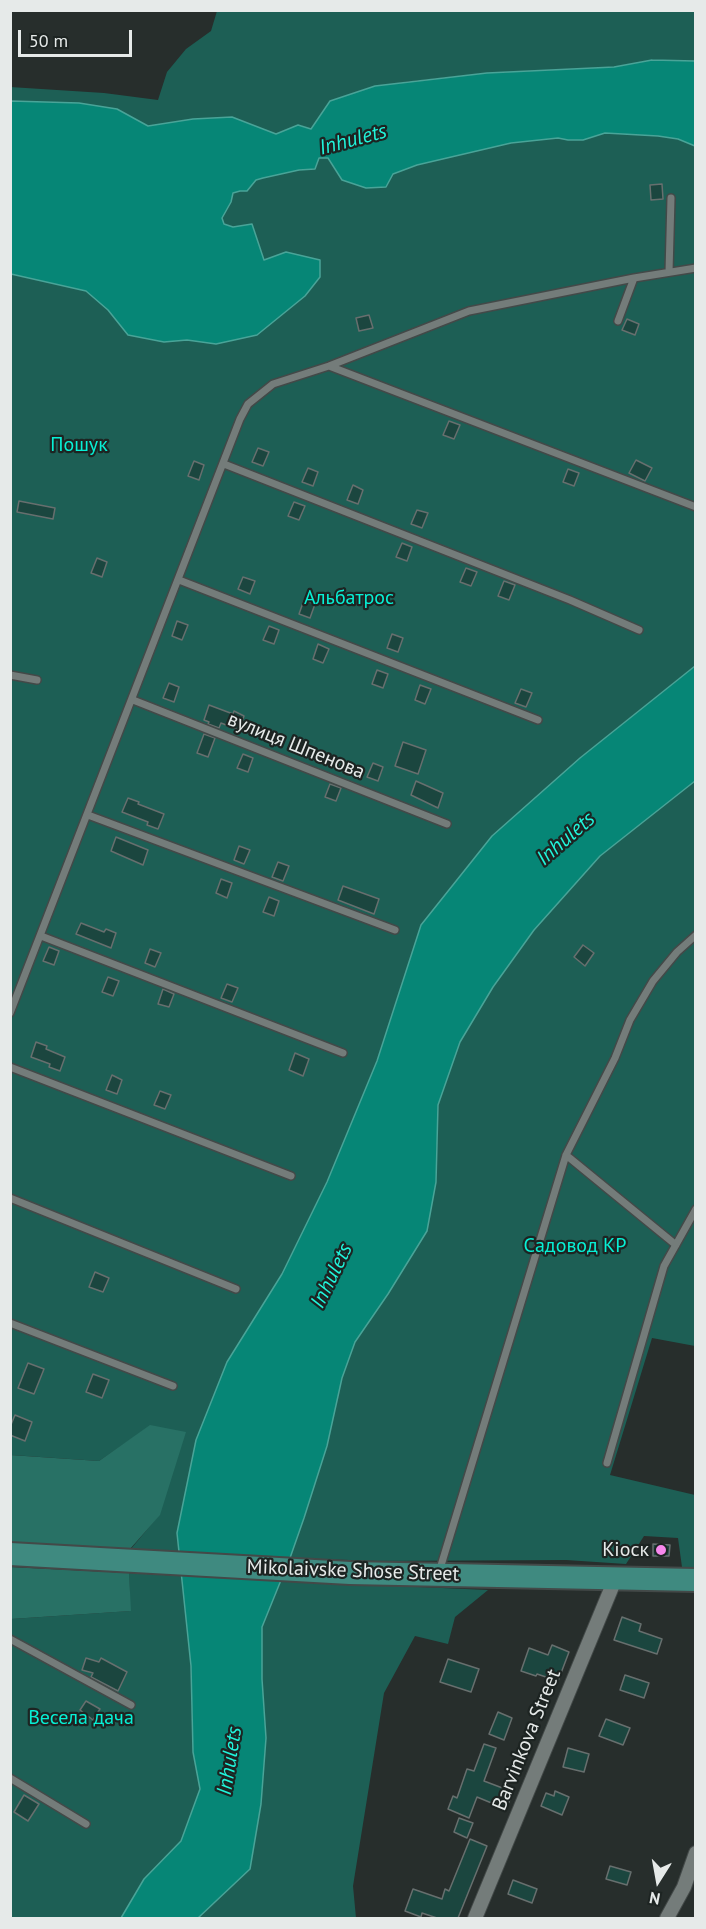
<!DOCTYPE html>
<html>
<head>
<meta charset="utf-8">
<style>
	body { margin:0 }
	#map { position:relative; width:706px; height:1929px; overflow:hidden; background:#272e2c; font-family:"PT Sans",sans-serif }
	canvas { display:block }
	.frame { position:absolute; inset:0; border:12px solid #e6eae9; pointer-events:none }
	.north { position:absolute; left:628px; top:1851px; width:60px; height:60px; -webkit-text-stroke:4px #1d2422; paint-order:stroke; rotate:191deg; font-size:16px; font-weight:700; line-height:24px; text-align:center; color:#e6eae9 }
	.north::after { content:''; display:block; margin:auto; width:21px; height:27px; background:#e6eae9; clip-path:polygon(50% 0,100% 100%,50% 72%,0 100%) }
	.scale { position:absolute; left:18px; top:30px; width:114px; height:27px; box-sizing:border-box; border:3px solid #e6eae9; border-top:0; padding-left:8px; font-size:18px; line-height:21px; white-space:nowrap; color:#e6eae9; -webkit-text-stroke:4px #1d2422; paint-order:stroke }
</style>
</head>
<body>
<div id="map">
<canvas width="706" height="1929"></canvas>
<div class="frame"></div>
<div class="north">N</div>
<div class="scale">50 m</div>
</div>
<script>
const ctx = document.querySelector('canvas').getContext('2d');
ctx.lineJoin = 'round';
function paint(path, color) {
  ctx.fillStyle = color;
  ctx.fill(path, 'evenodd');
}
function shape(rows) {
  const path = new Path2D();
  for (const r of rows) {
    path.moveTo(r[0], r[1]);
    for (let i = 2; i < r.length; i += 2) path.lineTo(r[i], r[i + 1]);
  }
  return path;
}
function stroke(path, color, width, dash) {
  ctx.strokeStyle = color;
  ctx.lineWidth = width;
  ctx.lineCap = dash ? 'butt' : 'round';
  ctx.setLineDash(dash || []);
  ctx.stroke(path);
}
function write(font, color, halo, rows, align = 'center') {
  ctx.font = font + ' "PT Sans",sans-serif';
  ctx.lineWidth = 4.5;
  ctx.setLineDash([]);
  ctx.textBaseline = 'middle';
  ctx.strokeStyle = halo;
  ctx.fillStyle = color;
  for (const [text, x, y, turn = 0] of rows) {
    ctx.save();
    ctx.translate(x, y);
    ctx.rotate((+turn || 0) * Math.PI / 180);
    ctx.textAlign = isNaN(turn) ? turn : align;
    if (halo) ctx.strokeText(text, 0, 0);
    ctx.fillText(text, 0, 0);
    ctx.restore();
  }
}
paint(shape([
	[217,11,695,11,695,61,652,60,614,67,487,73,404,82,330,101,311,129,298,125,254,144,11,111,10,87,104,93,158,100,167,72,186,49,211,31],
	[622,126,678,139,695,146,695,666,580,758,377,1061,327,1182,282,1274,177,1533,179,1552,130,1550,160,1514,150,1426,99,1461,11,1455,10,274,56,284,263,268,223,235,209,208,268,171,319,158,328,158,338,174,403,156],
	[695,781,695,1346,652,1338,610,1475,695,1495,695,1568,682,1567,678,1538,644,1536,626,1564,566,1560,377,1561,290,1558,327,1446,342,1378,355,1342,388,1294,436,1182,438,1105,460,1042,493,987,534,930,600,856],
	[129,1573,182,1576,191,1666,193,1752,200,1789,181,1841,144,1879,121,1918,11,1918,11,1619,130,1611],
	[281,1581,488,1590,455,1617,448,1644,415,1636,384,1693,353,1886,356,1918,198,1918,250,1869,261,1804,266,1738,262,1679,262,1627]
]), '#1d5f55');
paint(shape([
	[150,1425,186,1432,160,1515,130,1549,129,1562,11,1554,10,1455,99,1461],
	[10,1567,129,1573,131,1611,11,1619]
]), '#287165');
const water = shape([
	[652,60,695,61,695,146,678,139,658,136,605,133,583,140,568,140,558,138,511,143,417,165,393,174,386,187,366,188,342,180,328,158,319,158,315,169,299,170,263,178,256,180,247,191,240,191,233,193,231,202,222,218,224,224,233,227,252,224,264,260,286,252,320,260,320,277,305,296,257,335,216,344,187,340,164,342,128,335,108,310,86,291,11,274,11,101,79,103,117,109,148,126,193,119,232,117,276,134,298,125,311,129,330,101,375,86,487,73,614,67,652,60],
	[695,666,695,781,600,856,534,930,493,987,460,1042,438,1105,436,1182,427,1231,388,1294,355,1342,342,1378,327,1446,304,1518,290,1558,262,1627,262,1679,266,1738,261,1804,250,1869,198,1918,121,1918,144,1879,181,1841,200,1789,193,1752,191,1666,177,1533,196,1440,227,1362,282,1274,327,1182,377,1061,421,925,492,836,580,758,695,666]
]);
paint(water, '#068676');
stroke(water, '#49a498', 1.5);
const building = shape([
	[662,184,663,199,651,200,650,185,662,184],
	[369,315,373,328,359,331,356,318,369,315],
	[627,319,639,324,635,335,622,330,627,319],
	[449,421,460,425,454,439,443,435,449,421],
	[258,448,269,452,263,466,252,462,258,448],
	[636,460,652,468,645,481,629,473,636,460],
	[194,461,204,465,199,480,188,476,194,461],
	[308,468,318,472,313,486,302,482,308,468],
	[568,469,579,473,574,486,563,482,568,469],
	[353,485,363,490,358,504,347,500,353,485],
	[19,501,55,508,53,519,17,512,19,501],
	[294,502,305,506,299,520,288,516,294,502],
	[417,510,428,513,422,528,411,524,417,510],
	[402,543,412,547,407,561,396,557,402,543],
	[97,558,107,562,102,577,91,573,97,558],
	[466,568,477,572,471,586,460,582,466,568],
	[243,577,255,581,250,594,238,589,243,577],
	[504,581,515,585,509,600,498,596,504,581],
	[304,600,315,604,310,618,299,614,304,600],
	[177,621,188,625,182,640,172,636,177,621],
	[269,626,279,630,274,644,263,640,269,626],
	[392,634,403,638,398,652,387,648,392,634],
	[318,644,329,649,323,663,313,659,318,644],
	[377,670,388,674,383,688,372,684,377,670],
	[169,683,179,687,174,702,163,698,169,683],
	[420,685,431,689,425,704,415,700,420,685],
	[521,689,532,693,526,707,515,703,521,689],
	[209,705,233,714,234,711,244,716,239,730,221,723,219,728,208,724,209,722,204,720,209,705],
	[204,734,215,738,208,757,197,753,204,734],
	[403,742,426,750,418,774,395,766,403,742],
	[243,754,253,758,248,772,237,768,243,754],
	[373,763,383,767,378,781,367,777,373,763],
	[416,781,443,793,438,808,411,795,416,781],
	[330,784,341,788,336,801,325,797,330,784],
	[128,798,139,802,138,804,164,814,158,829,147,825,148,822,122,812,128,798],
	[116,837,148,850,143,865,111,851,116,837],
	[239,846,250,850,244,864,234,860,239,846],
	[278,862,289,866,283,881,272,877,278,862],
	[221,879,232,883,227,898,216,893,221,879],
	[343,886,379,899,374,914,338,900,343,886],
	[269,897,279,901,274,916,263,912,269,897],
	[81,923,104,932,106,929,116,933,111,948,76,934,81,923],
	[583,945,594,953,585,966,574,957,583,945],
	[49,947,59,951,54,965,43,961,49,947],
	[150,949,161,953,155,967,145,963,150,949],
	[108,977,119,981,113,996,102,992,108,977],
	[227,984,238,988,232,1002,221,998,227,984],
	[163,989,174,994,169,1007,158,1004,163,989],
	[36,1042,47,1046,46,1049,65,1057,60,1071,49,1067,50,1064,31,1057,36,1042],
	[295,1053,309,1059,303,1076,289,1070,295,1053],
	[112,1075,122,1080,117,1094,106,1090,112,1075],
	[160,1091,171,1095,165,1109,154,1105,160,1091],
	[95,1272,109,1278,103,1292,89,1287,95,1272],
	[28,1363,44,1369,34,1394,18,1388,28,1363],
	[93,1374,109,1380,102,1398,86,1392,93,1374],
	[15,1415,32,1422,25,1441,10,1435,10,1427,15,1415],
	[653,1544,670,1545,669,1556,653,1556,653,1544],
	[622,1617,641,1624,639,1631,662,1639,657,1654,614,1640,622,1617],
	[552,1645,569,1652,558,1681,537,1674,536,1676,521,1671,529,1648,548,1655,552,1645],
	[86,1658,99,1662,101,1658,127,1672,118,1691,91,1677,93,1673,82,1670,86,1658],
	[448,1659,479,1669,471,1692,440,1682,448,1659],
	[625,1675,649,1683,644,1698,620,1690,625,1675],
	[86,1701,100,1709,93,1720,80,1710,86,1701],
	[498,1712,512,1718,504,1740,489,1734,498,1712],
	[606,1719,630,1728,623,1745,599,1736,606,1719],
	[484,1744,496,1748,484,1781,513,1792,506,1809,477,1797,469,1818,448,1809,453,1796,457,1798,467,1769,474,1771,484,1744],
	[568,1748,589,1754,584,1772,563,1767,568,1748],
	[555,1791,569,1797,562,1815,541,1806,546,1793,554,1796,555,1791],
	[24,1795,39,1804,28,1821,14,1812,24,1795],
	[459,1818,473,1823,467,1838,454,1832,459,1818],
	[470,1839,487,1846,458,1918,437,1918,422,1913,421,1917,405,1911,413,1889,442,1899,445,1889,449,1891,470,1839],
	[610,1866,631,1872,627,1885,606,1879,610,1866],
	[513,1880,537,1889,532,1903,508,1894,513,1880]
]);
paint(building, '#1b463f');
stroke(building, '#676f6e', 1.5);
const lane = shape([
	[669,272,671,198],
	[618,321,634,278],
	[329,366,696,507],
	[224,464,570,600,639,630],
	[179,580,538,720],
	[10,675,37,680],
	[133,700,447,824],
	[88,815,395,930],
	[41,936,343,1053],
	[10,1013,240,419,248,404,273,384,329,366,469,311,634,278,696,268],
	[10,1067,291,1176],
	[566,1155,676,1245],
	[10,1198,236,1289],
	[10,1323,173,1386],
	[607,1463,664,1266,696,1209],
	[439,1572,566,1155,615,1058,630,1020,653,981,677,952,696,935],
	[10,1639,131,1705],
	[10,1778,86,1824]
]);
const street = shape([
	[475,1918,616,1577],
	[667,1918,684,1887,696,1853]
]);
const primary = shape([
	[10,1554,350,1573,696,1580]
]);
stroke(lane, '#434948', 10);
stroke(street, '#434948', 16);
stroke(primary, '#434948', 26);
stroke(lane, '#747c7a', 7);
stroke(street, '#747c7a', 14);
stroke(primary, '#3f8a80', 22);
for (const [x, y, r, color] of [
	[661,1550,6,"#f788ec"]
]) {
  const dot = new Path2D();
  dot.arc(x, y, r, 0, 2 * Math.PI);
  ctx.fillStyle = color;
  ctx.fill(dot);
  stroke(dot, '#1d2422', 2);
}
write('20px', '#07f0d5', '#1d2422', [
	["Пошук",79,445],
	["Альбатрос",349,598],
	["Садовод КР",575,1246],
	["Весела дача",81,1718]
]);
write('20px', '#e6eae9', '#1d2422', [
	["вулиця Шпенова",296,746,22],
	["Mikolaivske Shose Street",353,1571,2],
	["Barvinkova Street",527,1740,-68]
]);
write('20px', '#e6eae9', '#1d2422', [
	["Кіоск",649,1550]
], 'right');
write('italic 21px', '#20f5db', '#1d2422', [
	["Inhulets",353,140,-15],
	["Inhulets",566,839,-41],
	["Inhulets",332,1276,-64],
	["Inhulets",230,1761,-81]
]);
</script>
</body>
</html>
